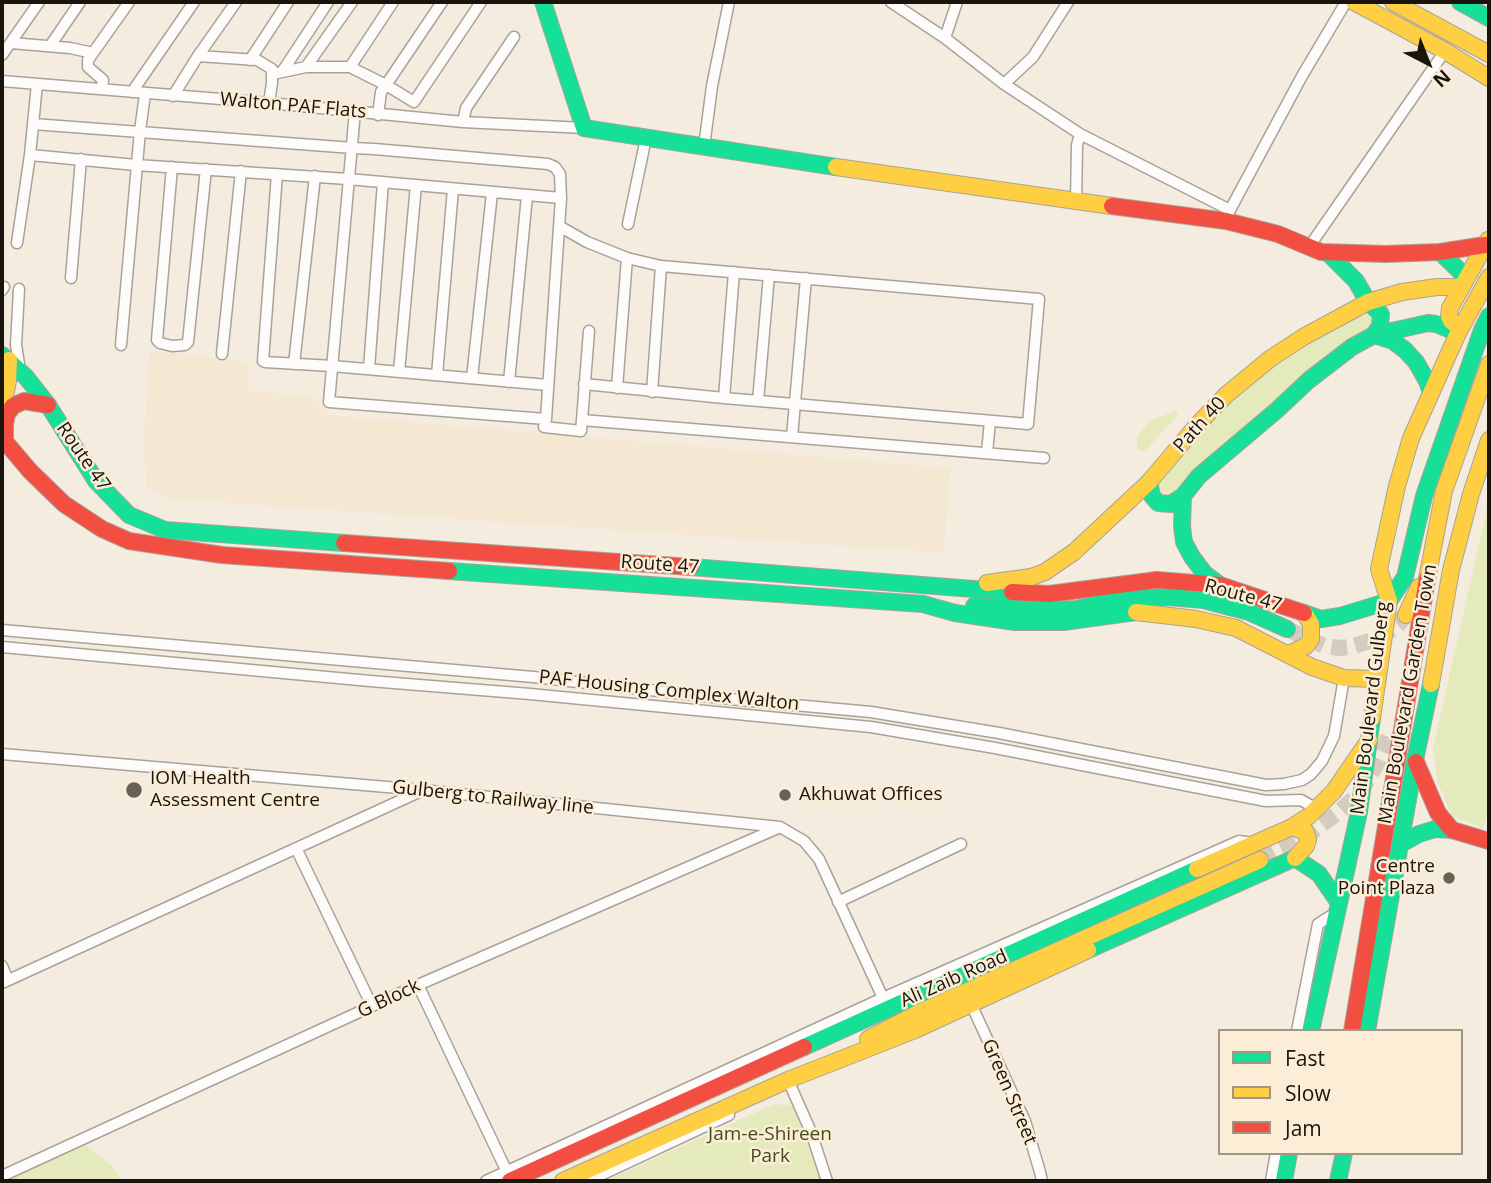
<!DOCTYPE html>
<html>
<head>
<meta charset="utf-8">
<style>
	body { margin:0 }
	#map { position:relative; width:1491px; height:1183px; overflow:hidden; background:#f4ecdf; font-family:"Open Sans",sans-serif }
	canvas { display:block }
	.frame { position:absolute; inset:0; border:4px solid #19140c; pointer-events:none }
	.legend { position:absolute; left:1218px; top:1029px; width:245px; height:126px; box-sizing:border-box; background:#fcedd7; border:2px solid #a19686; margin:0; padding:9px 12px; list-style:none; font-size:21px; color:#19140c }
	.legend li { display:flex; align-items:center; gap:14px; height:35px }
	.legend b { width:35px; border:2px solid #a19686 }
	.north { position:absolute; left:1393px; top:28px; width:70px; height:70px; -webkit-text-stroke:5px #fcedd7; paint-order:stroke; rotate:138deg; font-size:19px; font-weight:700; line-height:28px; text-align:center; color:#19140c }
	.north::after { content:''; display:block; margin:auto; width:24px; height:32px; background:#19140c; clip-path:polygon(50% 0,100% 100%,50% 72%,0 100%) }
</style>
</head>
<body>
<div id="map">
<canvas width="1491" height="1183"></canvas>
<div class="frame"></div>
<ul class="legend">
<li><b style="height:9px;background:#16e098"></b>Fast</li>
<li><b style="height:9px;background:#ffcf43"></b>Slow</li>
<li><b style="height:9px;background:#f24e42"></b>Jam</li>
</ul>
<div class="north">N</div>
</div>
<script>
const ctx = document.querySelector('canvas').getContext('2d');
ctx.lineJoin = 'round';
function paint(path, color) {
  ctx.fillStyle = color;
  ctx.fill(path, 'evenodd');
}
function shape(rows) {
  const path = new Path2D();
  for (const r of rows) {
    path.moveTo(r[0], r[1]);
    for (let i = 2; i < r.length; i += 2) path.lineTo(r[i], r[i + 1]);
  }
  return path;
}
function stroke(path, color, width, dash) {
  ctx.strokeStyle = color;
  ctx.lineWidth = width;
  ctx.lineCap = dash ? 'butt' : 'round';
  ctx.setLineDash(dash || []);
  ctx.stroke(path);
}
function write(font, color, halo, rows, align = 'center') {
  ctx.font = font + ' "Open Sans",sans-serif';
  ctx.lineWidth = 5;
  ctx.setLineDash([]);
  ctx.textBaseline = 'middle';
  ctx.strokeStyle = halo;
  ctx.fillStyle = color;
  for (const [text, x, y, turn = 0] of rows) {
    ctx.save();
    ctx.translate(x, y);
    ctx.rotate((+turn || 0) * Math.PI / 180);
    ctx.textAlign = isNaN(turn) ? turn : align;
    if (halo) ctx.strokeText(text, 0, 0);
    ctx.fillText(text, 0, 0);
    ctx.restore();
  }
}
paint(shape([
	[150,351,249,362,249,391,312,396,329,415,950,468,944,553,171,499,164,497,146,487,144,435]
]), '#f5e8d2');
paint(shape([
	[1368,302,1381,320,1191,485,1158,503,1156,475,1226,395],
	[1176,411,1178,415,1145,451,1139,451,1137,449,1137,436,1151,420],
	[1489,499,1489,808,1483,828,1452,816,1438,783,1433,749],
	[775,1104,793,1106,821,1181,605,1181],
	[80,1140,115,1169,121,1181,2,1181,2,1176]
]), '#e5eabd');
stroke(shape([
	[1287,629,1324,646,1340,648,1350,647,1370,641,1391,630,1399,624,1406,615],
	[1260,860,1307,836,1341,810,1360,793,1378,762,1390,733]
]), '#d3ccbf', 16, [16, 8]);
const street = shape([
	[442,2,386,85,414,102,481,2],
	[891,2,945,38,1004,84,1080,134,1230,210,1226,221],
	[945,38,957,2],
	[11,43,70,48,93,53],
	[50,46,80,2],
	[2,55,39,2],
	[198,56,257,60,272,69,272,83,269,103],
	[250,60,288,2],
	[306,67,350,67,386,85,381,92,378,115],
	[350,67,393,2],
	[282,72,328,2],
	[273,74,306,67,352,2],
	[2,81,269,103,463,122,584,128],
	[1004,84,1033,57,1068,2],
	[102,88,103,80,88,67,88,60,129,2],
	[132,92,194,2],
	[173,96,198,56,236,2],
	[355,111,329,402,546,419,544,427,581,431,582,420,1044,458],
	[463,122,466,108,514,37],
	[33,124,353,148,374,149,548,164,555,167,560,174,561,198,546,419],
	[704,147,712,86,729,2],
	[30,155,136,165,348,179,561,198],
	[172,167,157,340,160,343,172,346,185,345,188,342,206,169],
	[277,174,263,361,265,362,332,366,548,385],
	[1076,202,1077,145,1080,134],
	[1230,210,1302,76,1346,2],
	[628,224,646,138],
	[559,226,587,242,627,258,661,266,1039,299,1028,424,724,398,584,384],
	[17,243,30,155,37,84],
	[1309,247,1445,51],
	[71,278,81,159],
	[19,289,16,345,20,370],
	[2,290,4,287],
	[121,345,140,131,145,94],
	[222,354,241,171],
	[294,364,315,176],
	[369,369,383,182],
	[399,372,416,185],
	[437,375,453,189],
	[472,378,492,193],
	[509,382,527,196],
	[617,388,627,258],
	[652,392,661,266],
	[724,398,734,272],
	[758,401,769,275],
	[582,420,589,331],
	[792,437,806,278],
	[987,453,990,421],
	[2,630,533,677,740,700,871,712,999,733,1266,785,1284,784,1302,780,1311,774,1322,761,1334,736,1344,678],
	[2,647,370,681,530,694,871,727,995,748,1266,801,1301,800,1317,809],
	[2,754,422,790,780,827,804,841,819,859,883,998],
	[296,848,372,1006],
	[838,902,961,844],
	[2,966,8,980],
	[2,983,419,792],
	[418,985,507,1172],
	[971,1004,1025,1121,1040,1172,1042,1181],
	[1297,1031,1318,924,1337,912],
	[785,1082,788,1080,811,1132,827,1181],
	[2,1176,418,985,778,828],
	[486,1181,883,998,1239,841,1253,843],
	[588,1181,729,1115],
	[1271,1181,1276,1153]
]);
const fast = shape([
	[543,2,584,128,836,167],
	[1460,2,1489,18],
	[1440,252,1466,277],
	[1328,253,1356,281,1368,302,1381,314,1380,326,1374,335,1393,341,1405,350,1416,362,1427,381,1431,393],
	[2,355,26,377,48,405,96,481,129,515,165,530,344,543],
	[1149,482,1152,496,1158,503,1171,504,1183,496],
	[691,567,1012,592],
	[449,571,923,604,955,613,1015,622,1063,622,1136,612],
	[1220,585,1205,574,1192,557,1184,542,1182,526,1183,496,1199,476,1277,410,1309,380,1352,347,1374,335,1428,323,1436,324,1458,333],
	[974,606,1042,610,1077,609,1106,602,1136,598,1168,597,1203,600,1249,612,1287,629],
	[1304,613,1321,619,1340,616,1389,601,1405,577,1424,496,1482,330,1489,316],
	[1401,844,1419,834,1435,829,1452,830],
	[1088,950,1295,858,1319,874,1339,903],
	[1311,1031,1359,812,1372,718],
	[1367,1031,1415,760,1431,684],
	[804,1047,1197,869],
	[1284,1181,1289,1153],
	[1338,1181,1344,1153]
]);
const slow = shape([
	[1354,2,1445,51,1489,78],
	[1393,2,1489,54],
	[836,167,1112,206],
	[1460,328,1451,321,1449,316,1450,308,1488,240],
	[2,398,6,391,8,381,9,360],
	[1427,579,1444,491,1489,364],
	[987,583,1031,577,1045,572,1074,552,1149,482,1199,423,1226,395,1271,358,1305,336,1368,302,1402,292,1437,287,1461,287],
	[1136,612,1196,619,1236,628,1312,667,1344,678,1378,679],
	[1406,615,1419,587],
	[1289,654,1306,646,1311,639,1311,624,1305,614],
	[1431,684,1451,570,1471,494,1489,440],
	[1372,718,1389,601,1379,569,1397,486,1411,438,1458,333,1489,277],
	[1292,827,1306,832,1308,840,1306,846,1295,858],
	[1197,869,1292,827,1309,816,1334,791,1369,740],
	[868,1039,918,1013,1260,860],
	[563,1181,788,1080,915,1030,1088,950]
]);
const jam = shape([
	[1112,206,1226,221,1278,234,1321,252,1386,254,1440,252,1485,245],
	[2,438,30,471,64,504,102,529,129,541,222,555,449,571],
	[5,442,5,424,7,414,13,406,24,401,48,405],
	[344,543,691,567],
	[1012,592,1049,594,1157,580,1220,585,1304,613],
	[1416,762,1438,813,1452,830,1489,841],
	[1352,1031,1427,579],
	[510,1181,804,1047]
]);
stroke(street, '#a9a299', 13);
stroke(fast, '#a9a299', 18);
stroke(slow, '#a9a299', 18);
stroke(jam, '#a9a299', 18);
stroke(street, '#fdfcfa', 10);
stroke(fast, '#16e098', 16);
stroke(slow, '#ffcf43', 16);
stroke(jam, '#f24e42', 16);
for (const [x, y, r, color] of [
	[134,790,9,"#666056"],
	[785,795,7,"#666056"],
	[1449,878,7,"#666056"]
]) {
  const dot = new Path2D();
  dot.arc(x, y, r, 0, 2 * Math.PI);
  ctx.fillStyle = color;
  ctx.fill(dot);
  stroke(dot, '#fcedd7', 2.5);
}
write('19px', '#19140c', '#fcedd7', [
	["Walton PAF Flats",293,106,5],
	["Path 40",1200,425,-48],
	["Route 47",83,457,55],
	["Route 47",660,565,4],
	["Route 47",1243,596,15],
	["PAF Housing Complex Walton",669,691,6],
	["Main Boulevard Garden Town",1408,694,-80],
	["Main Boulevard Gulberg",1371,708,-83],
	["Gulberg to Railway line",493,798,6],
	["Ali Zaib Road",954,979,-24],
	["G Block",389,999,-25],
	["Green Street",1009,1092,67]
]);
write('19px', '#19140c', '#fcedd7', [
	["IOM Health",150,779],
	["Assessment Centre",150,801],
	["Akhuwat Offices",799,795],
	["Centre",1435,867,"right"],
	["Point Plaza",1435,889,"right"]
], 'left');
write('19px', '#434d19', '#fcedd7', [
	["Jam-e-Shireen",770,1135],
	["Park",770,1157]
]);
</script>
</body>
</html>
